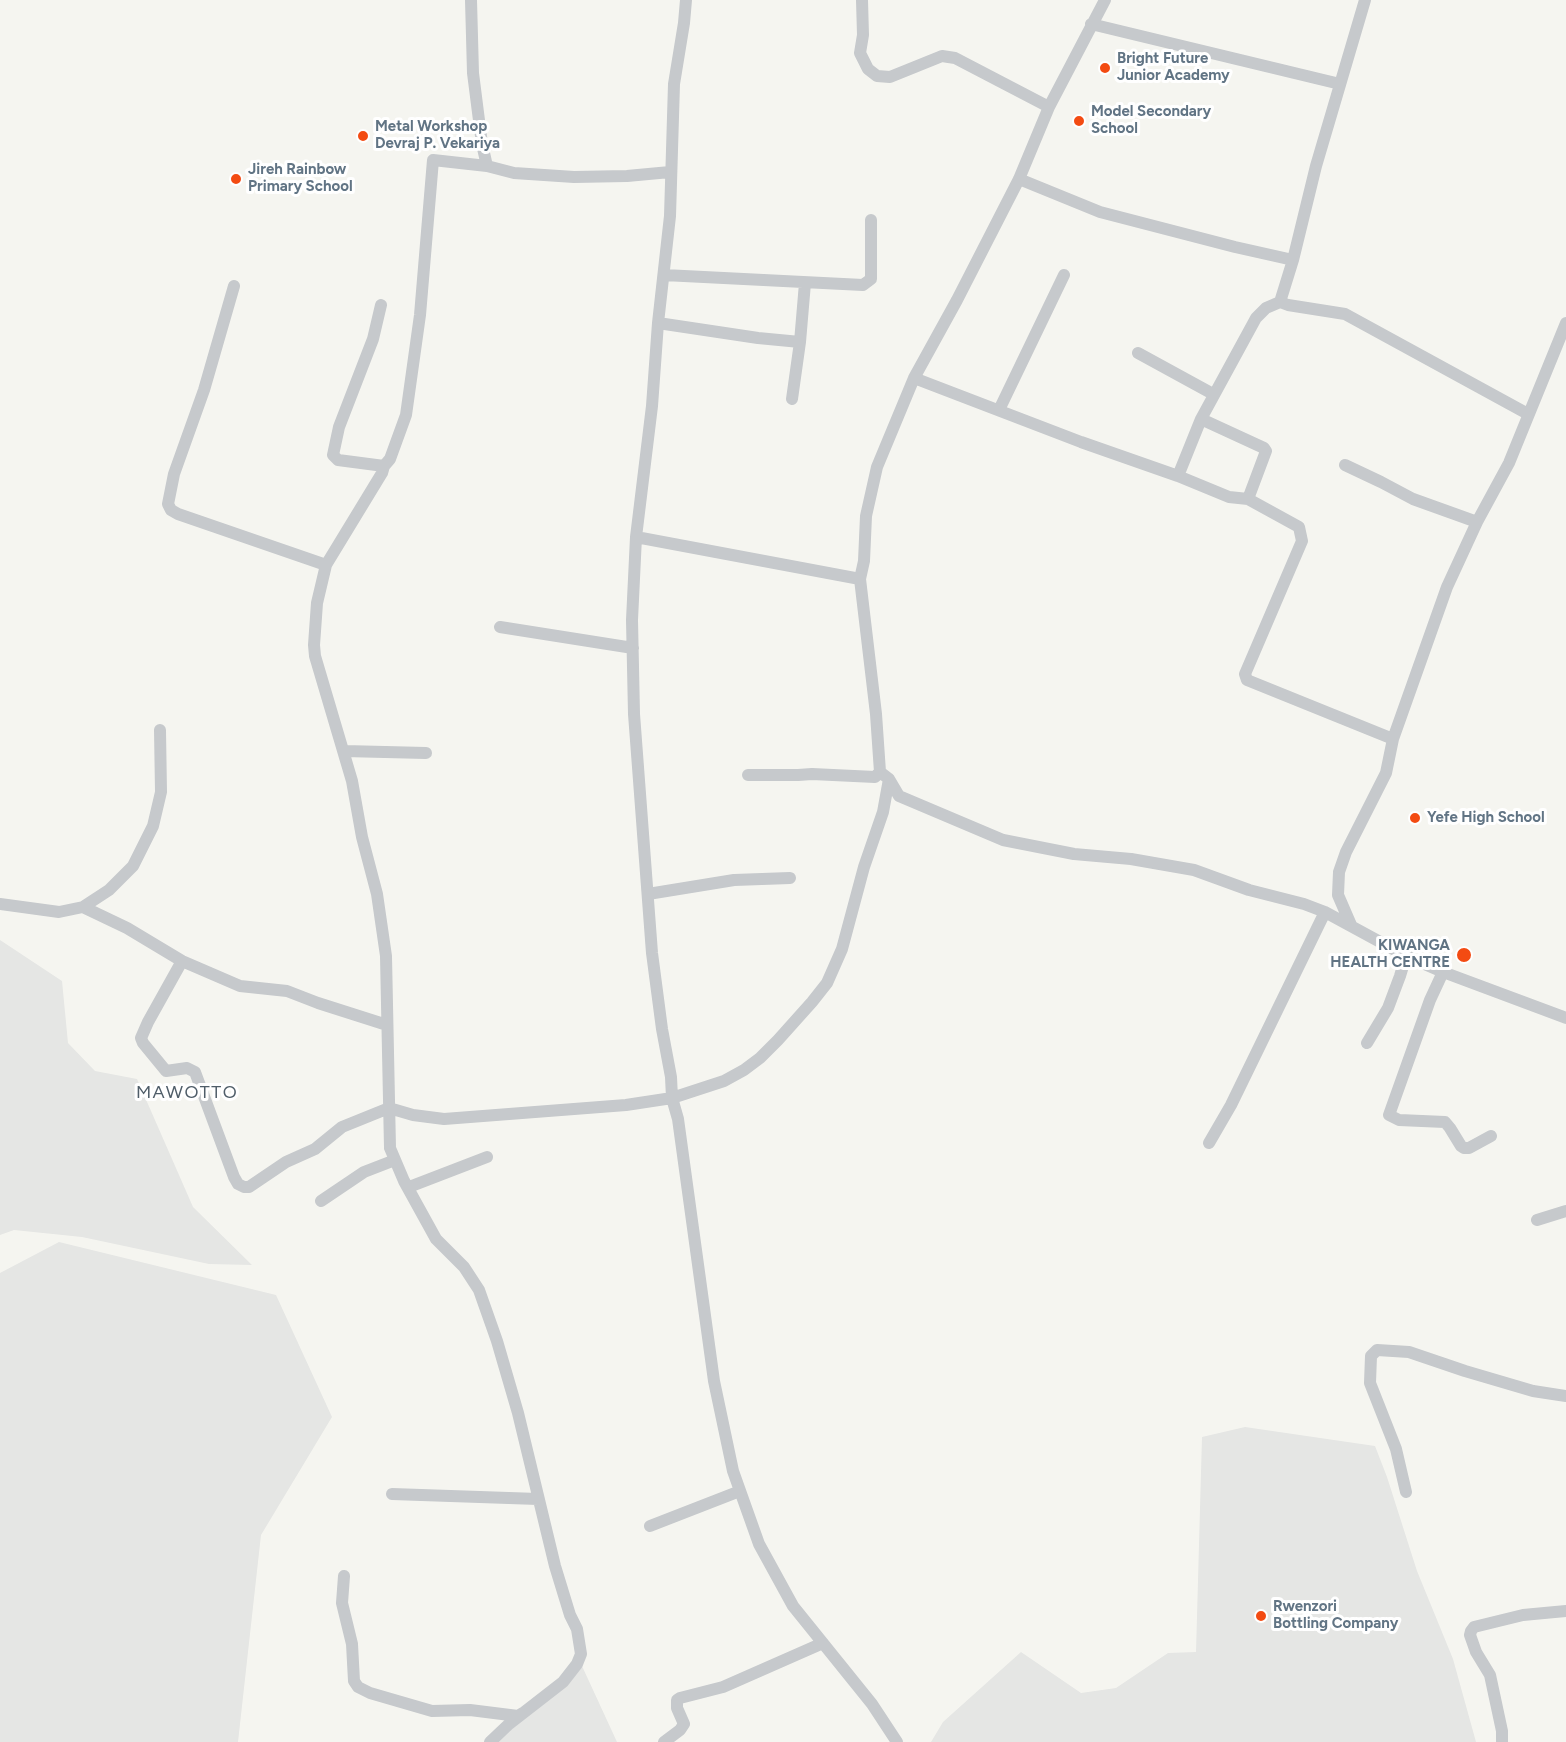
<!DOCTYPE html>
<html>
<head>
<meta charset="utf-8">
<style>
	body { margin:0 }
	canvas { display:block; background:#f5f5f0 }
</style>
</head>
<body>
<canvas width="1566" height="1742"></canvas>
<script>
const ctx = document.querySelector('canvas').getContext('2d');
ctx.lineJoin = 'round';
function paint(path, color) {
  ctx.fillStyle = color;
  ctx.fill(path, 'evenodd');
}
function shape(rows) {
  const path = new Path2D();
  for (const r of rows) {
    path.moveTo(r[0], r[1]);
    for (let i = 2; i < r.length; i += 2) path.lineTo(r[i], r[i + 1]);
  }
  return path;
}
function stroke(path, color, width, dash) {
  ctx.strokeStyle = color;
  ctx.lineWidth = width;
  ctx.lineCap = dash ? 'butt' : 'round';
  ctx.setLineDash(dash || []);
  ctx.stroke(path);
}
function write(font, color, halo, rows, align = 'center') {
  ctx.font = font + ' Figtree,sans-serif';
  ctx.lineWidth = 6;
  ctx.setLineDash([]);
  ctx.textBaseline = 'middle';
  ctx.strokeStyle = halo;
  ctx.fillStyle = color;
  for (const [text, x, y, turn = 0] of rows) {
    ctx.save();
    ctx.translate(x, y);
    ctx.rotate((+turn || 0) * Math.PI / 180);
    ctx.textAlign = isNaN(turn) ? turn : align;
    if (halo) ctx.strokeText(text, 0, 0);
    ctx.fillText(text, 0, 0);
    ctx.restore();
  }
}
paint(shape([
	[0,940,62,981,68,1043,95,1071,137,1079,193,1207,252,1265,209,1264,82,1237,14,1230,0,1235],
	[59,1242,276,1295,332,1417,261,1535,238,1742,0,1742,0,1273],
	[1245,1427,1375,1446,1387,1477,1417,1571,1453,1659,1476,1742,931,1742,943,1722,1021,1652,1081,1693,1116,1688,1168,1653,1196,1652,1202,1437],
	[582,1666,617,1742,494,1742]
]), '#e5e6e4');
stroke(shape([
	[471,0,473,73,482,144,487,166],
	[686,0,684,23,674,84,670,216,658,323,652,406,636,537,632,620,634,714,652,953,662,1029,671,1077,672,1098,678,1119,714,1381,733,1471,759,1544,793,1606,872,1704,897,1742],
	[862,0,863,35,860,53,868,69,877,76,890,77,942,56,955,58,1049,107],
	[1365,0,1316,166,1293,260,1280,302,1288,305,1345,314,1528,414],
	[1091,24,1340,84],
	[1019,179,1100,212,1235,247,1293,260],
	[664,275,863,285,871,279,871,220],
	[234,286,204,390,174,474,168,504,171,510,178,514,326,565],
	[381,305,373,339,339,427,333,455,338,460,384,466],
	[658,323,758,338,800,342],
	[1138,353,1213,394],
	[914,378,1081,442,1178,476,1229,497,1248,499,1299,527,1302,541,1245,674,1247,680,1393,739],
	[792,399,800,342,805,283],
	[999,410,1064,275],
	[1201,419,1264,448,1266,451,1248,499],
	[1345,465,1381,482,1413,499,1477,522],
	[1178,476,1201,419,1256,318,1266,308,1280,302],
	[636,537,860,579,876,714,880,772,889,779,899,796,1003,840,1074,854,1131,859,1194,870,1249,890,1304,904,1325,912,1406,956,1443,972,1566,1018],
	[860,579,864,561,866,516,877,467,914,378,957,300,1019,179,1049,107,1105,0],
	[500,627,633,648],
	[160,730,161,792,153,826,133,866,109,890,83,907,127,928,182,961,240,986,287,991,318,1003,387,1025],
	[344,751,426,753],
	[748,775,798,775,812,774,875,777,880,772],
	[648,894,734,880,790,878],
	[0,904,59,912,83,907],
	[1351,925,1338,895,1339,872,1346,852,1386,773,1393,739,1447,587,1477,522,1509,463,1566,323],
	[182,961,148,1022,141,1038,143,1043,166,1071,187,1068,195,1072,234,1177,238,1184,244,1187,249,1187,286,1162,315,1149,342,1127,389,1108,413,1115,444,1119,626,1105,672,1098,724,1081,744,1070,760,1058,778,1040,812,1002,827,983,842,949,864,867,883,812,889,779],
	[1443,972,1430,1000,1389,1115,1399,1120,1445,1122,1450,1128,1461,1146,1464,1148,1469,1148,1491,1136],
	[1367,1043,1388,1008,1400,976,1406,956],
	[1209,1143,1231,1105,1325,912],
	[409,1187,487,1157],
	[321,1201,364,1172,395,1160],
	[1537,1220,1566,1211],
	[1406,1492,1396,1449,1370,1383,1371,1356,1377,1350,1409,1352,1465,1371,1533,1391,1566,1396],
	[392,1494,538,1499],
	[650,1526,740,1491],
	[344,1576,342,1603,352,1644,354,1681,358,1687,370,1693,432,1711,470,1710,518,1716,523,1713],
	[490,1742,509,1724,563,1682,577,1664,581,1654,577,1629,570,1615,555,1566,518,1413,497,1341,479,1290,464,1267,436,1239,404,1181,390,1148,386,956,377,894,362,837,352,781,315,656,314,645,317,603,326,565,382,473,384,466,390,459,406,415,420,315,433,160,487,166,514,173,574,177,627,176,670,172],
	[664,1742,680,1730,684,1724,677,1708,677,1700,680,1698,723,1687,823,1643],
	[1502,1742,1502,1731,1490,1675,1476,1652,1470,1635,1471,1631,1474,1627,1523,1615,1566,1611]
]), '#c6c9cc', 12);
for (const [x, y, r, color] of [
	[1105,68,6,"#f34b12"],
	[1079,121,6,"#f34b12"],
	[363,136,6,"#f34b12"],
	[236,179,6,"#f34b12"],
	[1415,818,6,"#f34b12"],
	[1464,955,8,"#f34b12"],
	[1261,1616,6,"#f34b12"]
]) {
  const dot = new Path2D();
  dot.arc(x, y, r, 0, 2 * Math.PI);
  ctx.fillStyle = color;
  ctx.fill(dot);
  stroke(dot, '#fff', 2);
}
write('bold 15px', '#617484', '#fff', [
	["Bright Future",1117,59],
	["Junior Academy",1117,76],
	["Model Secondary",1091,112],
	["School",1091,129],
	["Metal Workshop",375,127],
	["Devraj P. Vekariya",375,144],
	["Jireh Rainbow",248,170],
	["Primary School",248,187],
	["Yefe High School",1427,818],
	["KIWANGA",1450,946,"right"],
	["HEALTH CENTRE",1450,963,"right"],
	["Rwenzori",1273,1607],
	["Bottling Company",1273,1624]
], 'left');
ctx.letterSpacing = '1.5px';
write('18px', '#4f5d68', '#fff', [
	["MAWOTTO",187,1093]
]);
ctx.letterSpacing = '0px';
</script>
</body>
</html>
